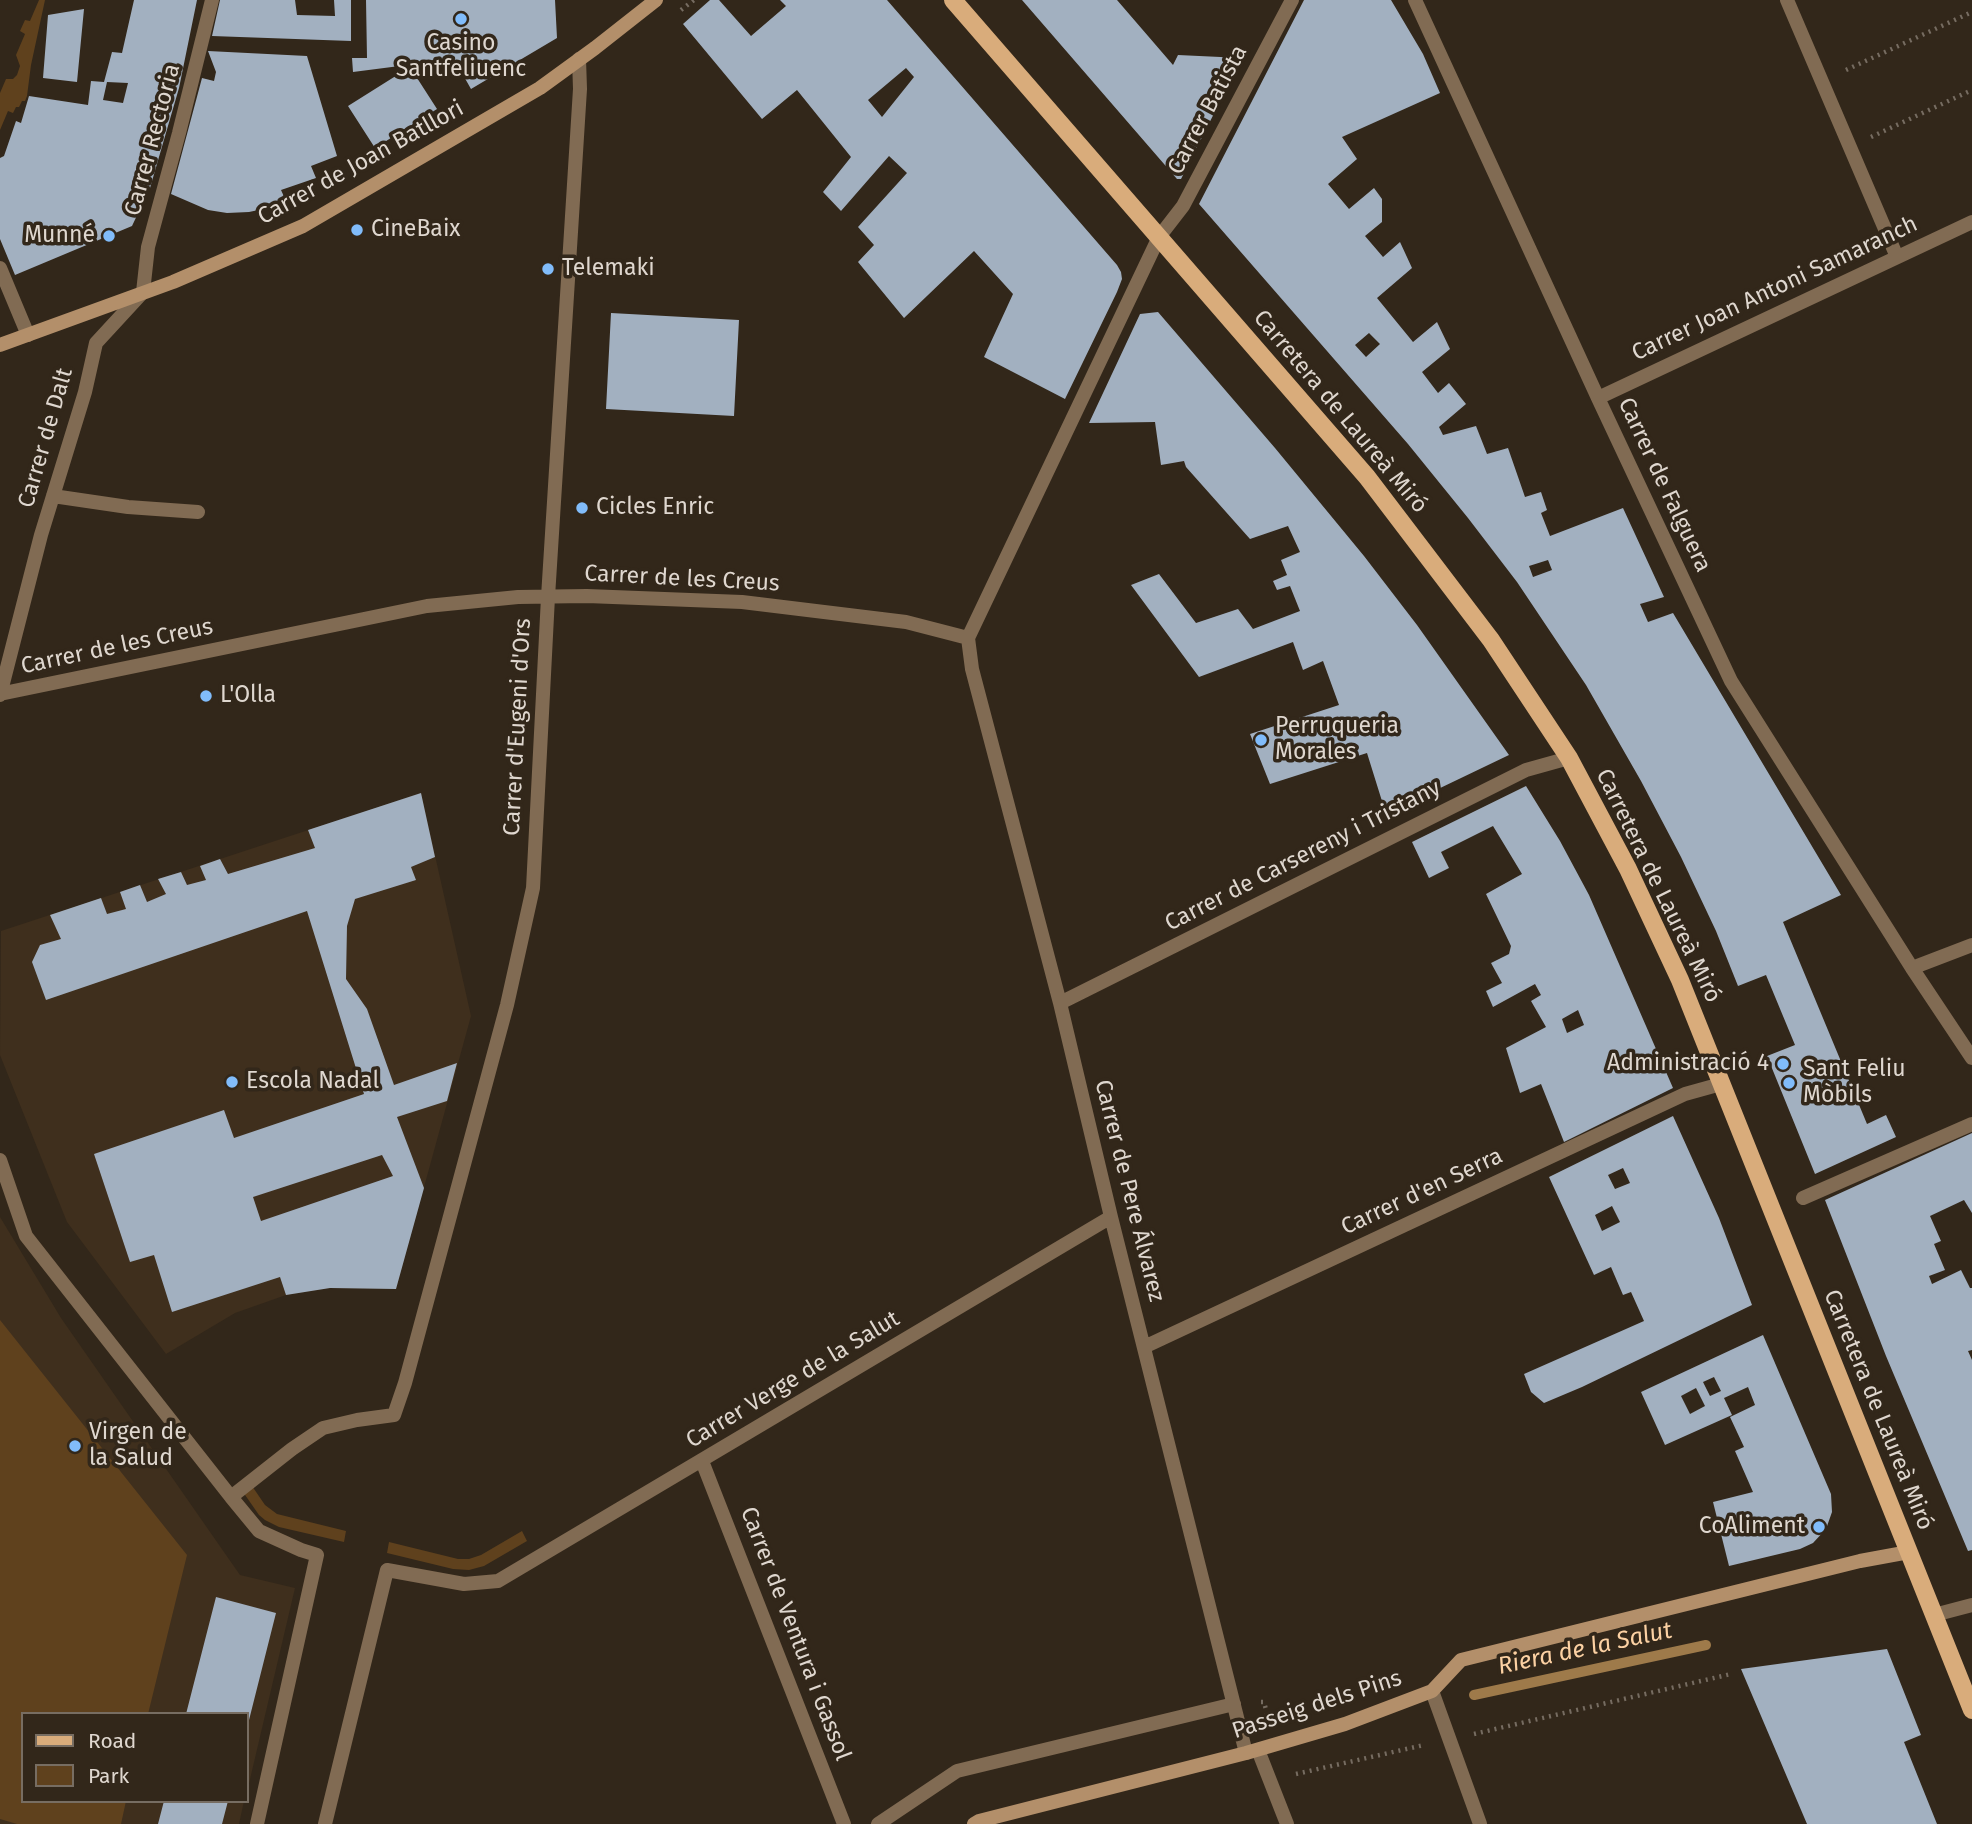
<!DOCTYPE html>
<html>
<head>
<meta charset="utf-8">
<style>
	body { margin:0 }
	#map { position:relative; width:1972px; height:1824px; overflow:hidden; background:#32271a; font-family:"Fira Sans",sans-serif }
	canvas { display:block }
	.legend { position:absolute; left:21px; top:1712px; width:228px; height:91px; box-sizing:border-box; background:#32271a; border:2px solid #776d62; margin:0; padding:9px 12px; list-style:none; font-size:21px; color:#dfd7cf }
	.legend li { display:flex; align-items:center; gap:14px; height:35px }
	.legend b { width:35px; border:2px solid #776d62 }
</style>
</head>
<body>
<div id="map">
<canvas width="1972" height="1824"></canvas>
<ul class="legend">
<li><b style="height:9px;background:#d9ac7b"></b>Road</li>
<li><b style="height:19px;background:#5f411d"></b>Park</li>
</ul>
</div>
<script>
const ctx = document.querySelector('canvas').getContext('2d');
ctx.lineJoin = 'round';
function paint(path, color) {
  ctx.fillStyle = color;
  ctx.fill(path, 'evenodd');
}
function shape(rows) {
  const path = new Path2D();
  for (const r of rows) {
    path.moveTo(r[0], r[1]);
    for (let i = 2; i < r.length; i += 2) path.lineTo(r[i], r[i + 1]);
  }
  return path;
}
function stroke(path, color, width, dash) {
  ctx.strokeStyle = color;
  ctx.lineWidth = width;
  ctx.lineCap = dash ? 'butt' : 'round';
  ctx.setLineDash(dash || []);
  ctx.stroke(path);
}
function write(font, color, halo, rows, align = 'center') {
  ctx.font = font + ' "Fira Sans",sans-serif';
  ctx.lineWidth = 7;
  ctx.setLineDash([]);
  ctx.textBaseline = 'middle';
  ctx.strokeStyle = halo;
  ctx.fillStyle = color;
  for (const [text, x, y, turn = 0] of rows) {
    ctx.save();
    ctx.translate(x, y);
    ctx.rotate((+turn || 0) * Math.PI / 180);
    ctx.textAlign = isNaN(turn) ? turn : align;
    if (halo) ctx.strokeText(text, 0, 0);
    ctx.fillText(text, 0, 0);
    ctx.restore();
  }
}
paint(shape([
	[421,793,471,1016,396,1289,330,1288,286,1295,235,1313,166,1354,67,1222,0,1055,1,931],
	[0,1217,61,1318,240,1575,295,1588,247,1792,247,1714,23,1714,23,1801,244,1801,239,1824,0,1824]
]), '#3f2f1d');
paint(shape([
	[39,0,45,0,31,65,27,96,25,101,22,101,19,107,16,107,13,113,8,111,0,130,0,93,6,79,13,79,17,75,20,66,16,55,25,34,20,31,25,20,30,21],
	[0,1320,187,1555,148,1714,23,1714,23,1801,126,1801,121,1824,17,1824,0,1819],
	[252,1486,265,1505,277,1514,346,1531,344,1542,279,1527,265,1520,259,1515,243,1492],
	[522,1531,527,1541,484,1566,469,1570,453,1569,387,1553,389,1542,458,1559,469,1559,481,1555]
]), '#5f411d');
stroke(shape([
	[1474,1695,1706,1645]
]), '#9e7a4a', 10);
paint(shape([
	[134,0,197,0,179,88,150,188,132,226,15,275,0,239,0,158,4,156,16,121,21,123,29,96,88,105,91,81,104,82,112,52,122,53],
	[107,82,128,83,123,103,103,100],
	[220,0,295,0,297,15,335,16,334,0,351,0,351,41,212,36],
	[366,0,555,0,557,38,471,89,454,59,353,72,352,58,367,58],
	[710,0,719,0,751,36,786,6,780,0,887,0,1117,265,1121,272,1122,279,1117,292,1065,399,984,357,1013,294,974,251,904,318,858,262,874,245,858,227,907,173,889,156,841,211,823,192,851,157,797,90,762,119,683,24],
	[906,68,914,77,882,117,868,100],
	[1022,0,1117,0,1173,65,1178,55,1242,58,1181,179,1177,179],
	[1304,0,1391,0,1423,54,1440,93,1342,137,1357,159,1328,184,1349,209,1374,188,1382,199,1382,222,1365,236,1383,257,1400,242,1412,268,1377,298,1413,342,1437,322,1450,349,1422,372,1438,393,1449,383,1466,404,1439,427,1443,435,1476,426,1487,454,1508,448,1525,497,1541,492,1547,510,1541,513,1550,536,1623,508,1664,597,1640,604,1648,622,1673,613,1841,895,1783,922,1867,1124,1886,1115,1896,1137,1815,1174,1767,1056,1795,1045,1766,975,1738,986,1716,931,1681,857,1641,781,1586,685,1517,582,1468,518,1408,444,1199,204],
	[1369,333,1380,344,1366,357,1355,345],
	[1548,560,1552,570,1533,577,1529,566],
	[84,9,77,82,43,78,48,15],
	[208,51,307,56,337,156,311,166,316,178,281,190,286,201,268,208,249,212,227,213,208,210,171,194,202,78,214,81,216,72],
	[410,67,437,109,375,148,348,106],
	[1158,312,1275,448,1364,556,1417,625,1509,755,1386,814,1367,753,1270,784,1250,734,1339,705,1323,661,1303,670,1293,642,1199,677,1131,585,1159,574,1196,623,1238,609,1253,629,1300,611,1290,586,1277,590,1273,581,1287,575,1281,560,1300,552,1288,526,1250,539,1186,467,1184,461,1161,465,1155,422,1089,423,1140,314],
	[611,313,739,320,734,416,606,409],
	[1526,786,1560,841,1589,895,1673,1088,1564,1142,1541,1084,1520,1093,1506,1048,1546,1027,1531,1001,1541,995,1535,984,1493,1007,1486,991,1502,983,1491,963,1509,954,1511,946,1486,894,1522,874,1493,826,1441,852,1449,868,1429,878,1412,842],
	[1578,1010,1584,1025,1567,1033,1562,1019],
	[421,793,435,857,411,867,416,880,355,899,347,926,346,979,367,1009,394,1085,457,1063,447,1101,397,1117,424,1188,396,1289,330,1288,286,1295,280,1277,172,1312,154,1255,130,1262,94,1154,224,1110,234,1138,364,1094,307,911,46,1000,32,962,40,945,61,939,50,915,101,898,107,914,126,909,120,892,140,885,147,902,166,894,158,879,181,872,187,885,206,880,200,866,220,859,228,874,315,848,308,830],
	[382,1155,393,1176,261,1221,253,1197],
	[1673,1116,1719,1218,1752,1305,1582,1387,1544,1403,1531,1392,1524,1374,1644,1321,1631,1292,1623,1295,1611,1267,1594,1275,1549,1177],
	[1623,1168,1630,1183,1615,1189,1608,1175],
	[1612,1206,1620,1222,1602,1231,1595,1215],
	[1972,1133,1972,1213,1964,1200,1930,1216,1941,1241,1934,1244,1945,1270,1929,1276,1932,1284,1961,1270,1970,1288,1972,1288,1972,1350,1968,1351,1972,1360,1972,1550,1968,1551,1886,1356,1825,1200],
	[1763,1335,1831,1494,1832,1512,1826,1529,1813,1543,1800,1549,1729,1566,1713,1502,1753,1492,1735,1451,1744,1447,1730,1417,1755,1405,1748,1387,1724,1398,1732,1415,1665,1445,1641,1392],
	[1714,1377,1721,1391,1710,1396,1703,1382],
	[1696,1388,1705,1406,1690,1414,1681,1396],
	[216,1597,276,1613,248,1724,247,1714,186,1714],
	[1887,1649,1921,1735,1904,1742,1937,1824,1807,1824,1741,1669],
	[164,1801,228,1801,222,1824,158,1824]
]), '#a2b0c0');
stroke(shape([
	[681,10,694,0],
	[1846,70,1972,12],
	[1871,137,1972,90],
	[1261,1702,1264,1702,1269,1721],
	[1474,1734,1731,1674],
	[1296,1774,1424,1745]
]), '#766c61', 4.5, [2, 5]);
stroke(shape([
	[1415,0,1598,398,1731,681,1912,968,1972,1058],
	[1787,0,1897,257],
	[0,268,28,335],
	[1598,398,1972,222],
	[53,496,128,507,198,512],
	[968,638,972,669,1060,1003,1111,1217,1246,1753],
	[0,694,427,606,518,597,587,596,742,602,906,622,968,638,1159,237,1183,206,1292,0],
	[0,695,41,535,85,392,96,343,143,292,148,247,179,133,212,0],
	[1912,968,1972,945],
	[1060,1003,1526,770,1569,758],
	[0,1160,26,1236,231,1497,259,1531,301,1550,317,1555,257,1824],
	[1803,1198,1972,1124],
	[1144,1347,1685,1094,1721,1084],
	[702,1461,844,1824],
	[231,1497,292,1449,323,1428,357,1420,394,1415,405,1383,507,1005,533,888,548,597,580,89,579,59],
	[1934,1615,1972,1605],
	[1432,1691,1480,1824],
	[1258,1750,1287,1824],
	[325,1824,387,1570,464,1584,498,1581,1111,1217],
	[878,1824,957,1771,1234,1704]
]), '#816b53', 14);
stroke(shape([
	[0,345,173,282,303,226,540,88,595,48,656,0],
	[974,1824,979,1821,1246,1753,1345,1724,1432,1691,1461,1660,1860,1561,1909,1552]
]), '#b38f6a', 14);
stroke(shape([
	[953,0,1367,477,1491,640,1569,758,1628,869,1680,980,1972,1710]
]), '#d9ac7b', 18);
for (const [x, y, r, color] of [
	[461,19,7,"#81bcfa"],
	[357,230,7,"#81bcfa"],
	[109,236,7,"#81bcfa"],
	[548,269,7,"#81bcfa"],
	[582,508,7,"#81bcfa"],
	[206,696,7,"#81bcfa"],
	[1261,740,7,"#81bcfa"],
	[1783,1064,7,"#81bcfa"],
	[232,1082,7,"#81bcfa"],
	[1789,1083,7,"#81bcfa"],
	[75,1446,7,"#81bcfa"],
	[1819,1527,7,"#81bcfa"]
]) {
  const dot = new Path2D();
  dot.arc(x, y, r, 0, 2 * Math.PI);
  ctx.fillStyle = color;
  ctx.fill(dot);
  stroke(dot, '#32271a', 2.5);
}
write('23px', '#dfd7cf', '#32271a', [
	["Casino",461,44,"center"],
	["Santfeliuenc",461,70,"center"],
	["CineBaix",371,230],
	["Munné",95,236,"right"],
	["Telemaki",562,269],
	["Cicles Enric",596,508],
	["L'Olla",220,696],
	["Perruqueria",1275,727],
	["Morales",1275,753],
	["Administració 4",1769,1064,"right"],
	["Sant Feliu",1803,1070],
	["Mòbils",1803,1096],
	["Escola Nadal",246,1082],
	["Virgen de",89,1433],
	["la Salud",89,1459],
	["CoAliment",1805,1527,"right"]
], 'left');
write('23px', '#dfd7cf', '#32271a', [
	["Carrer Batista",1208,110,-62],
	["Carrer Rectoria",153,140,-75],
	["Carrer de Joan Batllori",361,163,-29],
	["Carrer Joan Antoni Samaranch",1775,289,-25],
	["Carretera de Laureà Miró",1340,412,50],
	["Carrer de Dalt",46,438,-74],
	["Carrer de Falguera",1664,485,65],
	["Carrer de les Creus",682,579,3],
	["Carrer de les Creus",117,647,-12],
	["Carrer d'Eugeni d'Ors",518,727,-87],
	["Carrer de Carsereny i Tristany",1303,856,-27],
	["Carretera de Laureà Miró",1658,886,64],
	["Carrer de Pere Álvarez",1129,1191,76],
	["Carrer d'en Serra",1422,1192,-25],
	["Carrer Verge de la Salut",793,1380,-31],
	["Carretera de Laureà Miró",1878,1410,68],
	["Carrer de Ventura i Gassol",795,1634,69],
	["Passeig dels Pins",1317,1705,-18]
]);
write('italic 24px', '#fcd1a3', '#32271a', [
	["Riera de la Salut",1585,1649,-12]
]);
</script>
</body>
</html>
